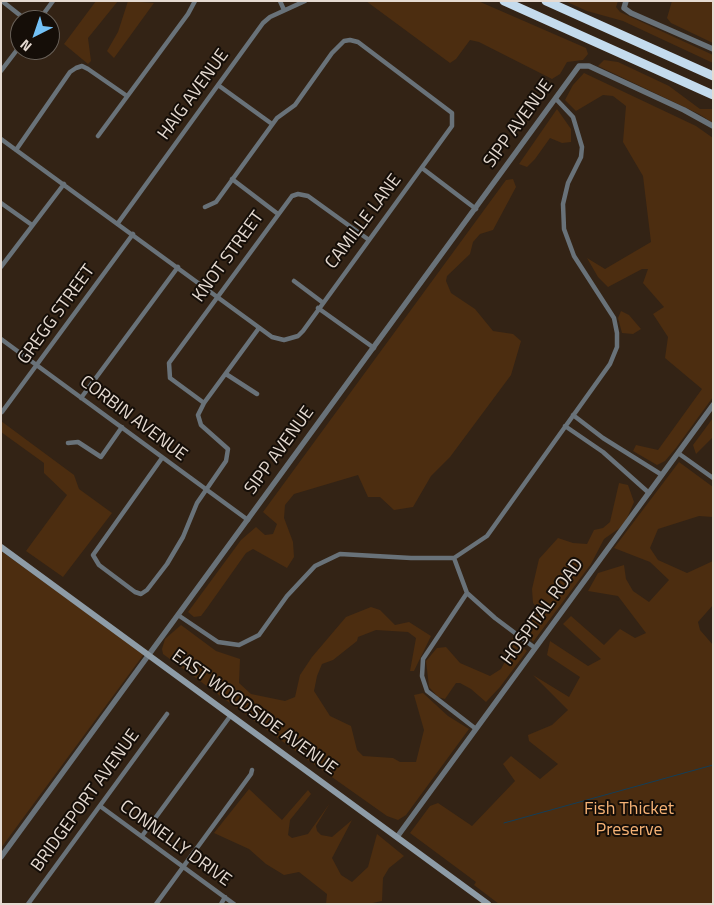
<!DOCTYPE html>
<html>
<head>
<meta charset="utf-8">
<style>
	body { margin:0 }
	#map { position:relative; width:714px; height:905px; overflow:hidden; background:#332315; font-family:"Titillium Web",sans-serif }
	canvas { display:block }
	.frame { position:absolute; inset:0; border:2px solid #e5dad1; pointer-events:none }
	.north { position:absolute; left:10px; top:10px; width:50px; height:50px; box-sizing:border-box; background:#150e08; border:1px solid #686058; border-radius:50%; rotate:221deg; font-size:14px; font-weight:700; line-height:20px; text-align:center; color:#e5dad1 }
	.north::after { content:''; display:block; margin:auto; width:18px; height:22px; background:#73c1f6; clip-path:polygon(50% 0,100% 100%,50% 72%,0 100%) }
</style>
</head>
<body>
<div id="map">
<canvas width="714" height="905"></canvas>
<div class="frame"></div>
<div class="north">N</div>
</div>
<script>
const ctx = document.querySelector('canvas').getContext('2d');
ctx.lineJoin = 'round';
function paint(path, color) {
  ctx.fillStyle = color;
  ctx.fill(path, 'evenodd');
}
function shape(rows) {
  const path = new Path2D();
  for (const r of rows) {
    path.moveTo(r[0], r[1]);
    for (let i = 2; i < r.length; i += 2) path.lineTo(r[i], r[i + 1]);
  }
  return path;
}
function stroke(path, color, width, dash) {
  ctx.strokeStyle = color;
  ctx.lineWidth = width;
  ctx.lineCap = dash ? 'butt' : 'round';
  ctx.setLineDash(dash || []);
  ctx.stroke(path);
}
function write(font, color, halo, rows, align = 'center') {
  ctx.font = font + ' "Titillium Web",sans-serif';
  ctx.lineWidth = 4;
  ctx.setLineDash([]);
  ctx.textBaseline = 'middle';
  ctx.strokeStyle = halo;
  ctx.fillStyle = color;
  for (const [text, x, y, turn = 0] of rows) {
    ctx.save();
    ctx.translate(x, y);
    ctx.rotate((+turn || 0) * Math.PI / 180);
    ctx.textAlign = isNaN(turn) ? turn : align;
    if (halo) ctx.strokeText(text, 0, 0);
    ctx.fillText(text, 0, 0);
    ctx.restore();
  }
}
paint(shape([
	[96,1,118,1,88,38,91,61,88,64,64,44],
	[128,1,154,3,114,58,107,51,118,32],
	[366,1,478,1,586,48,588,54,583,60,567,62,560,74,552,79,479,42,470,40,456,59,450,63],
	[565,1,618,1,616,7,620,12,713,55,713,63,623,21,587,11],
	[672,1,713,1,713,43,671,23,667,18],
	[604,60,618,62,669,86,700,109,713,109,713,123,699,114,598,66],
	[584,73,696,126,713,138,713,397,676,448,665,461,657,465,633,451,636,445,658,450,702,389,665,358,668,337,653,314,664,307,643,283,648,269,642,269,608,287,598,277,587,258,605,269,651,242,643,176,623,142,626,106,613,96,603,95,576,111,565,100,573,85],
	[557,109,571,129,571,142,562,143,550,138,535,159,527,167,519,164],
	[513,179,516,187,493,230,480,234,473,242,470,254,447,276,446,281,451,293,475,309,493,331,513,334,521,341,511,375,450,457,431,476,413,507,394,510,380,497,368,497,358,475,294,494,285,505,284,518,293,542,294,557,287,568,253,549,246,553,207,608,201,616,194,617,188,612,241,540,256,527,265,535,273,534,277,524,263,512,506,180],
	[621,311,629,315,641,329,633,334,622,333,618,318],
	[713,418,713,437,696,454,693,445],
	[1,421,74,475,79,489,112,513,63,577,26,551,67,495,44,473,44,463,1,432],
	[679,462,713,487,713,517,699,516,658,529,650,548,658,560,687,573,713,561,713,605,698,622,700,630,713,645,713,904,499,904,474,885,476,882,410,833,430,806,438,803,472,826,515,781,503,764,511,756,540,779,558,764,529,741,528,735,552,725,568,710,533,675,569,697,580,677,547,655,550,641,588,666,601,659,563,624,571,616,604,645,620,629,635,638,646,633,618,596,588,591,598,573,624,565,626,579,633,591,649,602,669,580,650,562,614,548],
	[619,483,628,485,634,502,624,525,604,539,591,564,533,642,526,629,539,610,533,603,532,589,539,559,558,538,573,543,587,544,594,530,603,528,610,522],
	[1,551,144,654,1,848],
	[371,607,380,610,395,625,409,622,431,636,414,671,410,671,416,638,408,632,376,630,358,637,357,641,333,660,322,664,317,676,314,691,330,716,351,726,357,750,363,756,393,758,400,762,416,762,424,730,414,695,423,693,448,716,469,729,406,815,398,820,387,816,312,763,163,654,162,649,165,639,181,625,216,651,240,659,239,683,251,694,285,701,295,697,300,675,312,657,346,617],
	[512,638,527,651,500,687,486,702,471,689,460,683,456,683,445,699,438,697,429,687,426,661,437,648,446,647,460,663,490,676,501,669,511,650],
	[249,789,282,820,308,790,311,794,290,820,288,835,292,838,308,834,330,803,316,826,317,831,321,835,332,837,352,820,332,858,341,875,352,882,368,867,377,834,404,856,389,868,383,878,382,901,368,904,326,904,327,894,299,872,284,875,266,864,249,849,214,833]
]), '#4c2d10');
stroke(shape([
	[504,823,713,765]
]), '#133e58', 1);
stroke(shape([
	[2,1,26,20],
	[280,1,284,10],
	[39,20,53,1],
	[1,71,20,46],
	[218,85,272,124],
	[98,136,188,14,195,1],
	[1,139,272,337,284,340,298,336,303,331,452,126,452,113,358,42,350,40,344,41,332,53,295,105,277,118,216,202,205,207],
	[16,150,70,72,76,68,82,66,88,69,127,96],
	[422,168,476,209],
	[232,179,278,214],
	[1,203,32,225],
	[118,223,263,23,270,17,305,1],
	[1,267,64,184],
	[294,281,322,302],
	[318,308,374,348],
	[1,339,248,520],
	[226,374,257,394],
	[81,398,178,267],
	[204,403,170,378,169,363,292,196,298,194,308,196,369,240],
	[2,412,133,234],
	[573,415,603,438,662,475],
	[565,426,603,452,649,493],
	[68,443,78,442,101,457,122,427],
	[678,453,713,478],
	[162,458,93,555,99,565,135,592,141,594,147,590,167,564,183,537,197,503,226,461,228,449,201,425,198,415,204,403,259,328],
	[454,558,467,593,495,618,535,648],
	[467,593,423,659,422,676,427,691,476,729],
	[178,615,218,642,239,645,259,635,287,596,315,566,340,554,411,558,454,558,487,536,610,364,617,347,617,333,614,318,574,256,564,229,563,204,568,183,581,157,582,147,573,117,556,99],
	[100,806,234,904],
	[142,836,231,715],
	[28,904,167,714],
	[156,904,251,774,252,770],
	[221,904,225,897]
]), '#697279', 4.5);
stroke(shape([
	[626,1,624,8,631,13,713,49],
	[397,837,713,405],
	[1,857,579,66,589,66,684,110,713,126]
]), '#697279', 5.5);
stroke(shape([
	[1,547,488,904]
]), '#8e9ca7', 6);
stroke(shape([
	[504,1,713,95],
	[546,1,713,76]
]), '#c4dbed', 9);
write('18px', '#e5dad1', '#150e08', [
	["HAIG AVENUE",194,95,-54],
	["SIPP AVENUE",519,124,-54],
	["CAMILLE LANE",364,222,-53],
	["KNOT STREET",229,257,-54],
	["GREGG STREET",57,315,-54],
	["CORBIN AVENUE",133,419,37],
	["SIPP AVENUE",280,451,-54],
	["HOSPITAL ROAD",543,612,-54],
	["EAST WOODSIDE AVENUE",254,713,36],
	["BRIDGEPORT AVENUE",86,801,-54],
	["CONNELLY DRIVE",175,844,36]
]);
write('18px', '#f6b275', '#150e08', [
	["Fish Thicket",629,810],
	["Preserve",629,831]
]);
</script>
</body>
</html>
